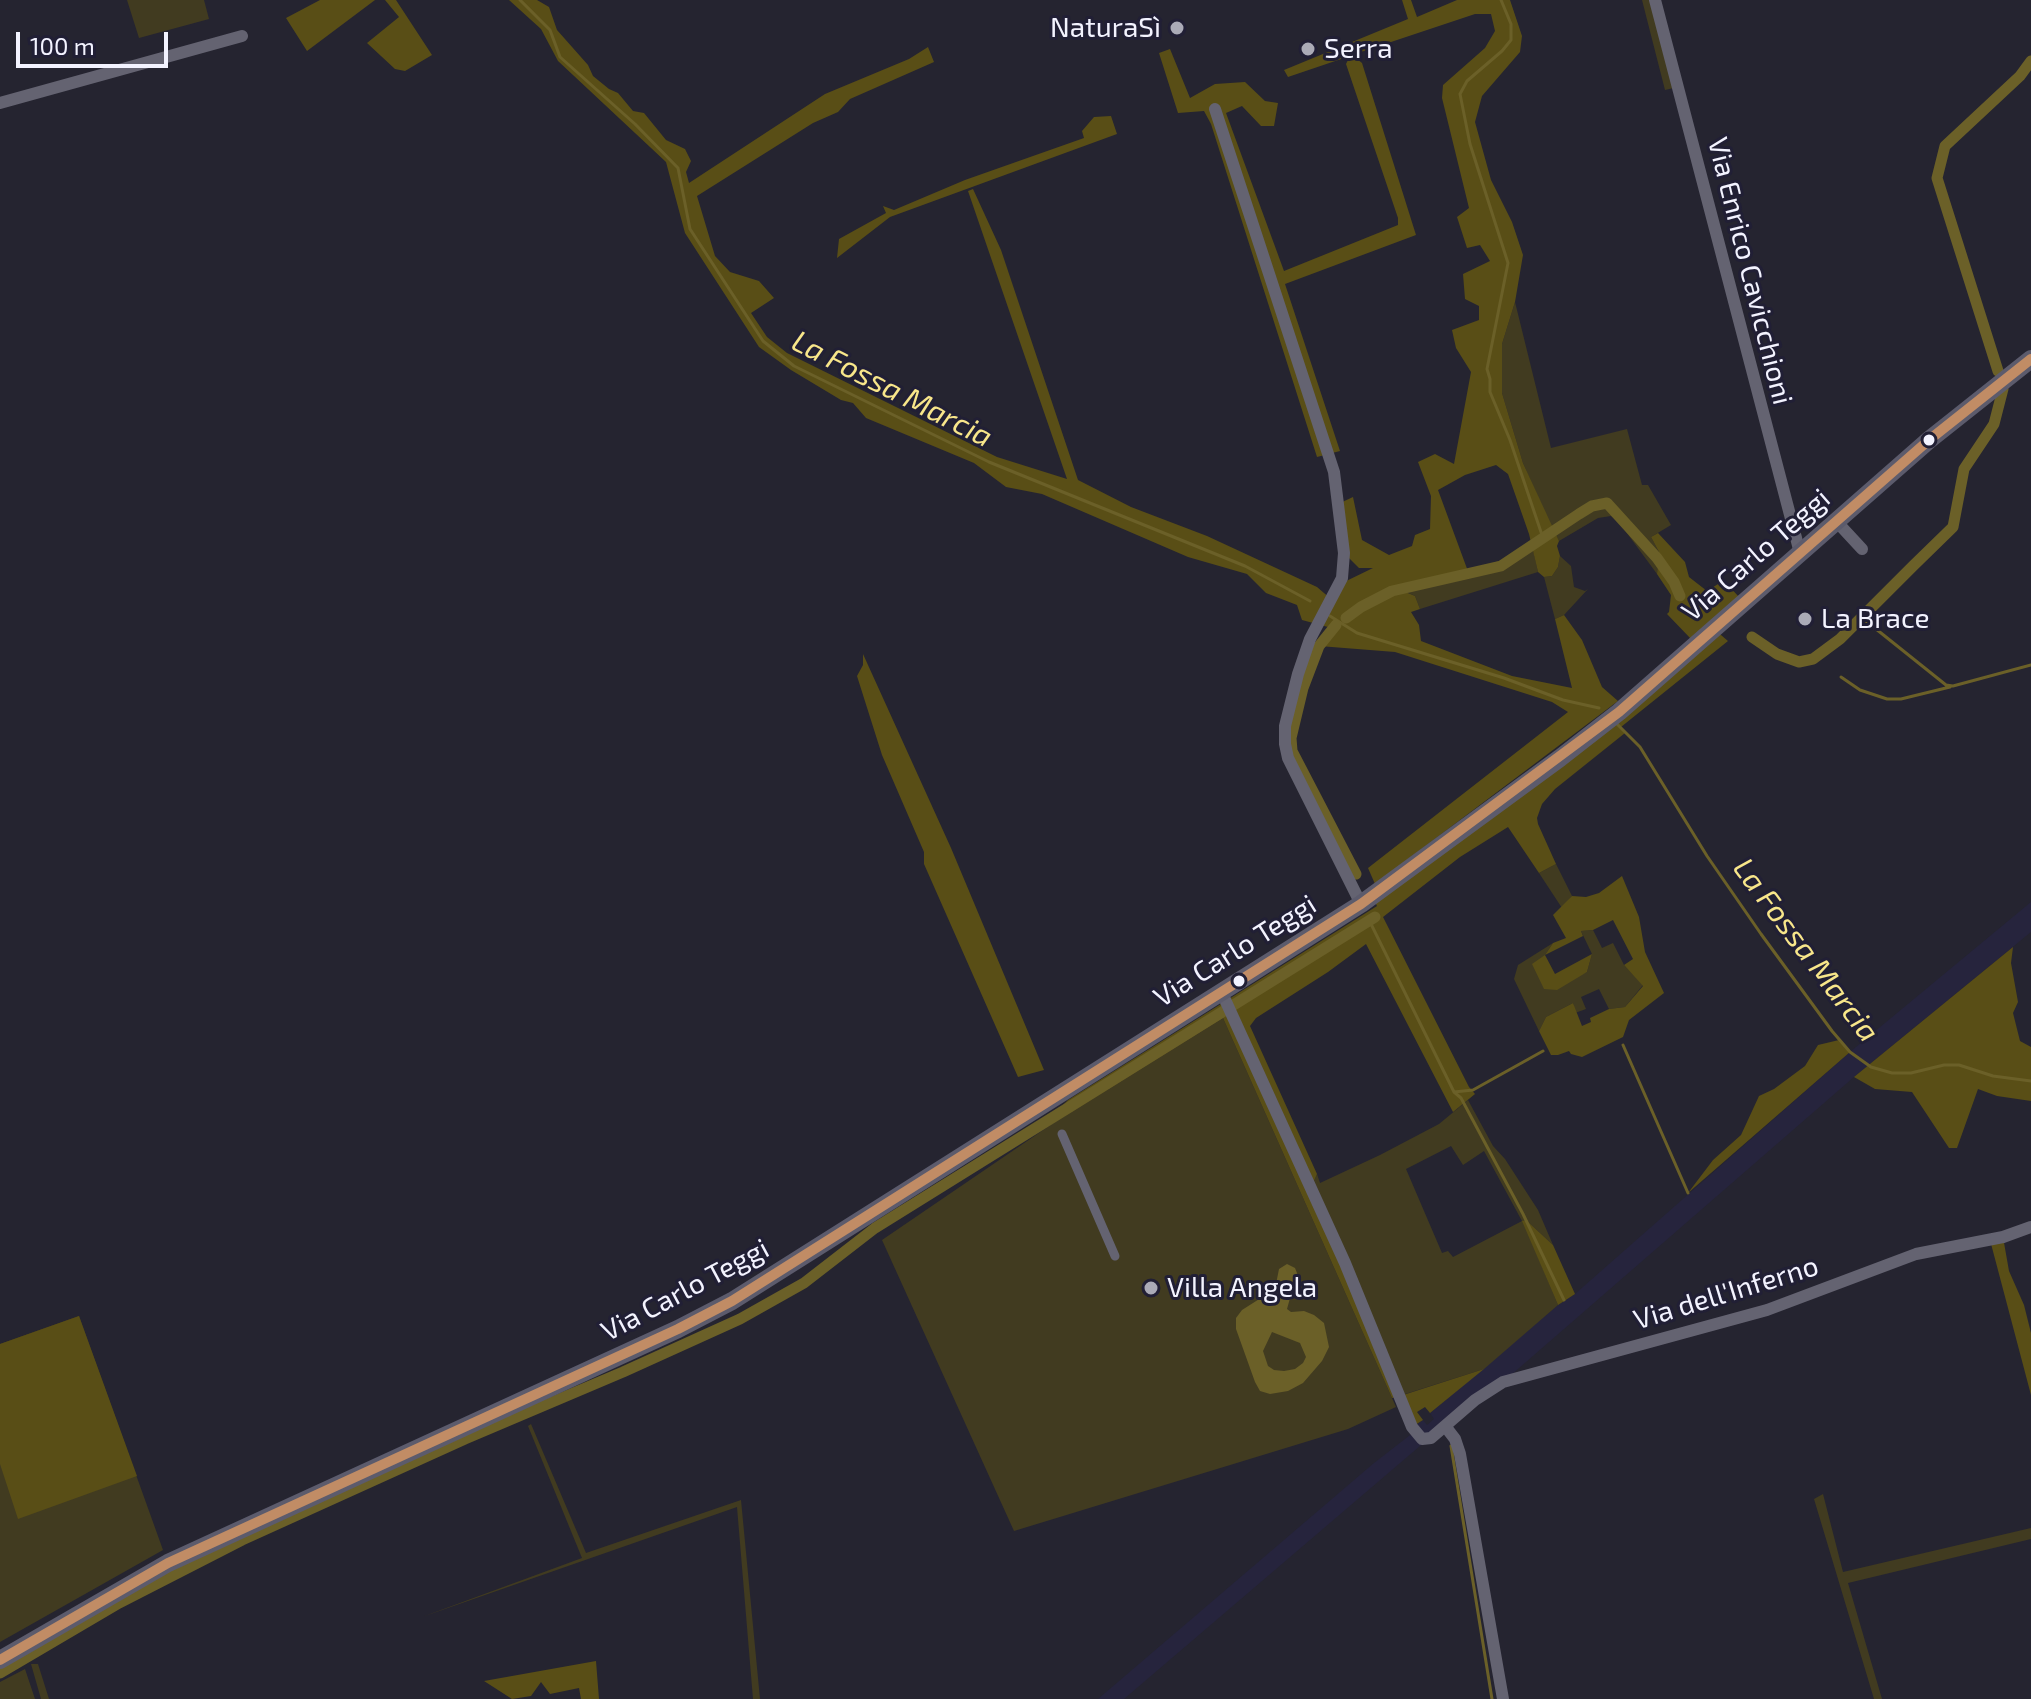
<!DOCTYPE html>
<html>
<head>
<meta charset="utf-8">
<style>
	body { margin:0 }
	#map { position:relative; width:2031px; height:1699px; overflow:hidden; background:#252430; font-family:"Exo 2",sans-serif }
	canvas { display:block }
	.scale { position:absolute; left:16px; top:32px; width:152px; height:36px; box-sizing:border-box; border:4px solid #f3f3ff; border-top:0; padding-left:10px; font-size:24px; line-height:28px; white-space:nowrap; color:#f3f3ff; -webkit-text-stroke:6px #211f35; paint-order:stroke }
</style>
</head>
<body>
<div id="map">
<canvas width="2031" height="1699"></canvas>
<div class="scale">100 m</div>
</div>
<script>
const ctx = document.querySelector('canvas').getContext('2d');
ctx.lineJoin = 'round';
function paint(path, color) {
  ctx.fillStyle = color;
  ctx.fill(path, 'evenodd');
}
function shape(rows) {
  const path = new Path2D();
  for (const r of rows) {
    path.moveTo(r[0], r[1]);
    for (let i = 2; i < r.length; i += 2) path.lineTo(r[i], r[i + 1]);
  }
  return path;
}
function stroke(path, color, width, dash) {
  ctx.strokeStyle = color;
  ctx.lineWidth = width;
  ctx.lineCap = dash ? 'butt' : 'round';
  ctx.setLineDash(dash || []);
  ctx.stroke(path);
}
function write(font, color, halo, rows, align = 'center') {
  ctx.font = font + ' "Exo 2",sans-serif';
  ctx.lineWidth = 6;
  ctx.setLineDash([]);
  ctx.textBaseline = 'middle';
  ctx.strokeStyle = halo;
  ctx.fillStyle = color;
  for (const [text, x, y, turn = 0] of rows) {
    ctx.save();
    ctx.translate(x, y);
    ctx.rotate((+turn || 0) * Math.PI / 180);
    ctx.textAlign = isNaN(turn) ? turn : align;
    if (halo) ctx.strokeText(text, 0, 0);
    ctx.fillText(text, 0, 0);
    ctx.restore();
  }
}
paint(shape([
	[2031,902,2031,932,1854,1077,1503,1382,1427,1440,1124,1699,1098,1699,1374,1463,1414,1432,1412,1427,1423,1420,1427,1425,1434,1419,1430,1413,1558,1305,1575,1294,1850,1052]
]), '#26243d');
paint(shape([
	[127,0,204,0,209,19,139,38],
	[1642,0,1655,0,1678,87,1665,90],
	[1515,302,1551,448,1627,429,1642,485,1648,485,1671,525,1651,537,1659,552,1657,574,1621,525,1611,516,1598,518,1559,541,1550,524,1523,463,1502,393,1502,344],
	[1531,540,1538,572,1420,609,1415,596,1400,589,1469,574,1468,571,1502,560],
	[1560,556,1571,566,1574,587,1585,591,1588,589,1564,615,1555,619,1544,577,1552,576,1558,567],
	[1556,864,1572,896,1562,908,1539,873],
	[1593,930,1602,948,1613,943,1624,965,1643,985,1625,1007,1609,1009,1599,989,1581,997,1586,1009,1575,1013,1573,1003,1546,1017,1539,1031,1514,979,1518,965,1553,943,1545,955,1544,989,1587,972,1592,954,1581,931],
	[1223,1018,1396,1407,1348,1429,1014,1531,882,1240,1055,1122],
	[1468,1100,1493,1146,1505,1159,1538,1210,1553,1245,1526,1220,1523,1221,1558,1305,1484,1369,1399,1396,1311,1188,1317,1174,1320,1183,1380,1155,1439,1124],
	[1451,1146,1463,1165,1484,1151,1522,1221,1453,1257,1448,1251,1442,1253,1406,1169],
	[79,1316,163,1550,0,1642,0,1344],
	[531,1424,586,1553,741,1500,760,1699,753,1699,737,1507,422,1617,582,1558,528,1426],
	[1823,1494,1843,1572,2031,1528,2031,1539,1848,1583,1882,1699,1874,1699,1814,1499],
	[31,1664,38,1664,49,1699,41,1699],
	[25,1669,35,1699,0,1699,0,1682]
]), '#413b20');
paint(shape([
	[320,0,375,0,307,51,286,18],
	[385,0,396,0,432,55,405,71,395,69,367,43,399,17],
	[509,0,537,0,549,7,557,30,588,65,593,76,609,89,618,93,633,111,644,113,666,140,685,149,691,161,686,172,689,183,825,94,909,59,928,47,934,62,850,99,838,112,813,123,697,196,715,256,730,272,759,281,774,298,751,313,767,337,787,353,997,457,1067,479,968,191,973,189,1001,250,1078,480,1131,507,1207,536,1317,587,1331,599,1338,585,1373,568,1359,568,1344,553,1338,504,1353,497,1362,540,1389,555,1412,546,1415,535,1430,529,1431,496,1418,462,1435,454,1454,464,1471,372,1456,348,1452,330,1479,320,1479,306,1465,299,1463,274,1490,261,1480,245,1467,248,1457,217,1469,208,1442,98,1443,85,1485,48,1495,31,1491,14,1475,14,1352,55,1362,63,1416,235,1285,284,1340,451,1317,457,1211,124,1204,111,1178,113,1159,53,1170,49,1190,98,1215,84,1245,82,1265,101,1278,103,1274,126,1261,126,1242,106,1226,113,1284,271,1398,225,1398,218,1346,64,1350,56,1288,77,1284,70,1408,19,1402,0,1411,0,1417,17,1457,0,1510,0,1522,36,1520,52,1482,96,1475,122,1491,180,1512,222,1523,255,1515,302,1502,344,1502,393,1523,463,1559,541,1557,546,1560,556,1558,567,1552,576,1544,577,1538,572,1529,534,1508,474,1496,465,1465,475,1438,490,1469,574,1401,590,1415,596,1420,609,1411,612,1419,625,1421,641,1512,676,1572,688,1555,619,1564,615,1582,640,1602,687,1618,701,1375,884,1368,868,1568,712,1552,702,1395,652,1319,646,1335,626,1328,627,1302,620,1297,605,1266,593,1247,574,1188,557,1042,494,1006,487,974,463,866,418,853,403,841,400,791,370,759,347,685,233,666,162,558,61,541,29],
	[1111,116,1117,134,890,217,837,258,839,239,886,213,883,206,894,210,965,180,1084,138,1082,131,1094,117],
	[1658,533,1685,562,1689,577,1707,591,1718,584,1727,584,1739,597,1691,639,1667,614,1669,612,1671,595,1657,574,1659,552,1651,537],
	[1714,629,1728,641,1621,727,1625,733,1555,789,1542,804,1537,818,1538,824,1556,864,1539,873,1508,827,1460,857,1383,917,1469,1087,1475,1094,1453,1112,1366,944,1328,972,1256,1018,1250,1026,1317,1174,1311,1188,1400,1396,1484,1369,1430,1413,1425,1407,1417,1412,1423,1420,1412,1427,1399,1397,1392,1398,1223,1018,1065,1116,1061,1107,1068,1100,1377,906,1372,896],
	[863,654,951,848,1044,1070,1018,1077,924,864,924,852,882,755,857,676,863,665],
	[1622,876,1639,917,1645,952,1664,993,1629,1020,1623,1037,1582,1057,1571,1054,1569,1051,1558,1055,1551,1055,1539,1031,1546,1017,1573,1003,1582,1026,1591,1022,1590,1018,1609,1009,1625,1007,1643,986,1624,965,1633,959,1613,920,1593,930,1581,931,1583,936,1545,955,1555,974,1592,954,1587,972,1557,990,1544,989,1532,964,1545,955,1553,943,1566,938,1553,915,1572,896,1586,897,1599,893],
	[2013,947,2011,963,2018,1002,2013,1013,2020,1041,2031,1047,2031,1101,1997,1096,1978,1089,1957,1148,1949,1148,1912,1092,1875,1089,1854,1077],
	[1839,1040,1850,1052,1688,1193,1713,1160,1741,1135,1759,1096,1774,1089,1805,1066,1818,1045],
	[1526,1220,1553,1245,1575,1294,1558,1305,1522,1221],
	[2003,1237,2009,1271,2024,1305,2031,1333,2031,1395,1990,1240],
	[79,1316,137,1476,18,1519,0,1464,0,1344],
	[596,1661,599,1699,581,1699,579,1688,550,1694,541,1682,531,1696,512,1699,484,1681]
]), '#594e16');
paint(shape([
	[1287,1264,1295,1268,1297,1273,1287,1309,1291,1312,1304,1311,1314,1315,1324,1323,1329,1347,1322,1361,1303,1383,1288,1391,1270,1394,1260,1391,1255,1382,1236,1329,1236,1318,1242,1310,1275,1289,1279,1269],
	[1272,1332,1300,1343,1306,1357,1303,1363,1295,1369,1284,1371,1274,1370,1268,1366,1263,1351]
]), '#6b6028');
stroke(shape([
	[520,0,550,30,560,57,635,124,678,168,690,229,763,341,794,366,989,462,1245,566,1310,601],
	[1501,0,1511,24,1511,40,1502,51,1467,81,1460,94,1470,144,1508,263,1487,369,1490,379,1490,392,1510,440,1543,538],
	[1330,616,1357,633,1504,678,1563,700,1599,708],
	[1866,621,1946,685,1953,686,2031,665],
	[1841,677,1860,690,1887,699,1901,699,1950,687],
	[1616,723,1640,747,1707,856,1761,934,1832,1031,1850,1052,1871,1067,1892,1073,1911,1073,1944,1065,1959,1065,1993,1076,2031,1081],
	[1370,922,1454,1092,1473,1090,1543,1051],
	[1623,1045,1688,1193],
	[1454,1092,1461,1098,1523,1214,1564,1300],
	[1451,1446,1492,1699]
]), '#6b6028', 3);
stroke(shape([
	[1998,371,1937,178,1945,146,2020,76,2031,61],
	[1346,618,1361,607,1392,591,1501,566,1579,514,1592,506,1607,503,1657,558,1674,582,1680,596],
	[1336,625,1319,646,1303,688,1291,738,1292,751,1356,874],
	[1752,637,1777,654,1799,662,1813,659,1840,639,1913,566,1953,527,1964,469,1994,424,2003,389],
	[0,1673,119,1603,242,1540,465,1439,623,1372,740,1319,804,1283,875,1228,1375,917]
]), '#6b6028', 11);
stroke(shape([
	[1062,1134,1115,1256]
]), '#646371', 9);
stroke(shape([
	[1655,0,1800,553],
	[0,103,242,36],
	[1215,109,1334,472,1344,553,1342,578,1310,639,1298,674,1285,726,1285,744,1288,758,1361,904],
	[1837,522,1862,549],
	[1222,993,1345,1263,1412,1427,1422,1439,1431,1438,1475,1400,1503,1382,1767,1310,1916,1254,2003,1237,2031,1227],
	[1445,1426,1455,1439,1460,1454,1503,1699]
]), '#646371', 12);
stroke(shape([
	[0,1660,168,1563,678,1329,732,1301,1361,904,1560,758,1619,712,1929,440,2031,359]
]), '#5c5b6c', 18);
stroke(shape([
	[0,1660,168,1563,678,1329,732,1301,1361,904,1619,712,1929,440,2031,359]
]), '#c18c65', 10);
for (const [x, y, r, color] of [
	[1177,28,8,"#ababb7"],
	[1308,49,8,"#ababb7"],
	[1929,440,7,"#f3f3ff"],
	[1805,619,8,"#ababb7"],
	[1239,981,7,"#f3f3ff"],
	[1151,1288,8,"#ababb7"]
]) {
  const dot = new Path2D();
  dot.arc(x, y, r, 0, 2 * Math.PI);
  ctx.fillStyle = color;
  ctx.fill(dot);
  stroke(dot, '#211f35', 3);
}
write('28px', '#f3f3ff', '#211f35', [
	["NaturaSì",1161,28,"right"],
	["Serra",1324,49],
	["La Brace",1821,619],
	["Villa Angela",1167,1288]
], 'left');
write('28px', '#f3f3ff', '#211f35', [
	["Via Enrico Cavicchioni",1750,271,76],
	["Via Carlo Teggi",1756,555,-41],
	["Via Carlo Teggi",1235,951,-32],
	["Via Carlo Teggi",685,1290,-28],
	["Via dell'Inferno",1726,1293,-17]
]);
write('italic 30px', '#f8e68a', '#211f35', [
	["La Fossa Marcia",892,389,27],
	["La Fossa Marcia",1806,950,53]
]);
</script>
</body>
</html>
